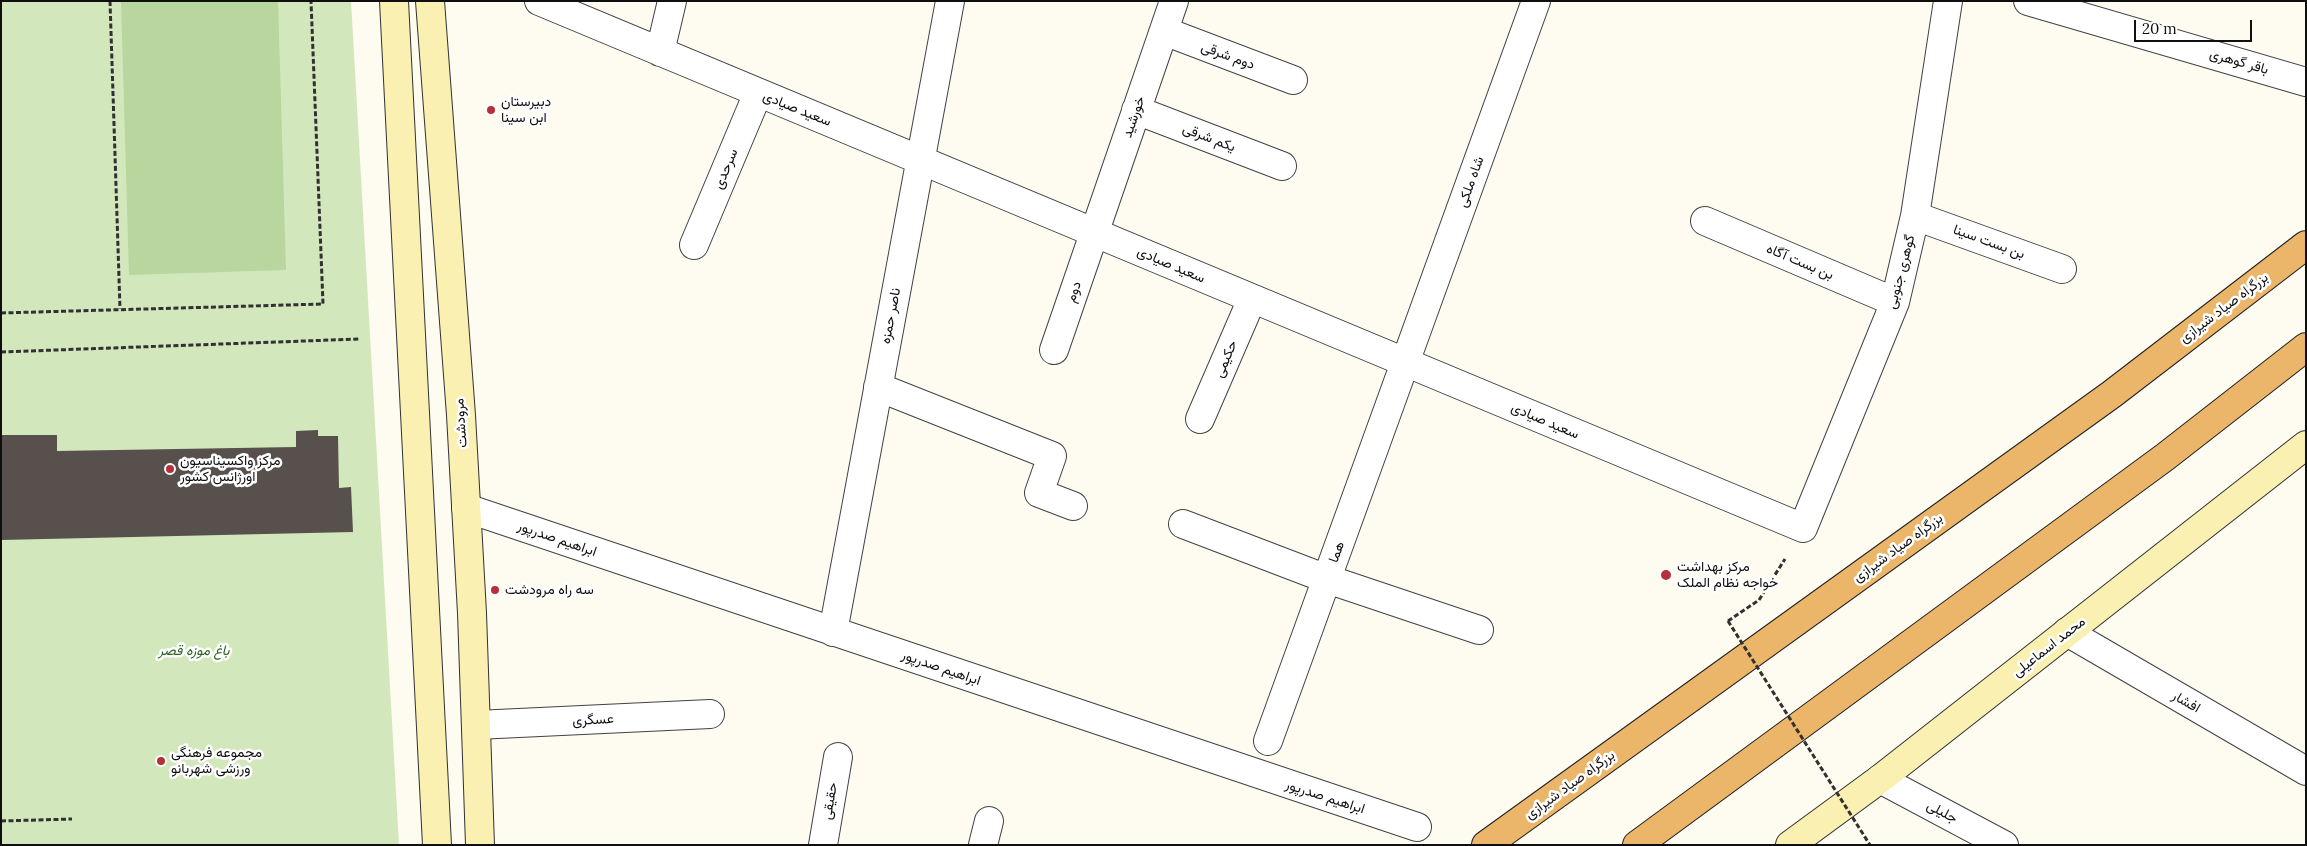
<!DOCTYPE html>
<html>
<head>
<meta charset="utf-8">
<style>
	body { margin:0 }
	#map { position:relative; width:2307px; height:846px; overflow:hidden; background:#fefbf1; font-family:Lora,serif }
	canvas { display:block }
	.frame { position:absolute; inset:0; border:2px solid #0f0f0f; pointer-events:none }
	.scale { position:absolute; left:2134px; top:20px; width:118px; height:22px; box-sizing:border-box; border:2px solid #0f0f0f; border-top:0; padding-left:6px; font-size:15px; line-height:18px; white-space:nowrap; color:#0f0f0f; -webkit-text-stroke:4px #fff; paint-order:stroke }
</style>
</head>
<body>
<div id="map">
<canvas width="2307" height="846"></canvas>
<div class="frame"></div>
<div class="scale">20 m</div>
</div>
<script>
const ctx = document.querySelector('canvas').getContext('2d');
ctx.lineJoin = 'round';
function paint(path, color) {
  ctx.fillStyle = color;
  ctx.fill(path, 'evenodd');
}
function shape(rows) {
  const path = new Path2D();
  for (const r of rows) {
    path.moveTo(r[0], r[1]);
    for (let i = 2; i < r.length; i += 2) path.lineTo(r[i], r[i + 1]);
  }
  return path;
}
function stroke(path, color, width, dash) {
  ctx.strokeStyle = color;
  ctx.lineWidth = width;
  ctx.lineCap = dash ? 'butt' : 'round';
  ctx.setLineDash(dash || []);
  ctx.stroke(path);
}
function write(font, color, halo, rows, align = 'center') {
  ctx.font = font + ' Lora,Vazirmatn,serif';
  ctx.lineWidth = 5;
  ctx.setLineDash([]);
  ctx.textBaseline = 'middle';
  ctx.strokeStyle = halo;
  ctx.fillStyle = color;
  for (const [text, x, y, turn = 0] of rows) {
    ctx.save();
    ctx.translate(x, y);
    ctx.rotate((+turn || 0) * Math.PI / 180);
    ctx.textAlign = isNaN(turn) ? turn : align;
    if (halo) ctx.strokeText(text, 0, 0);
    ctx.fillText(text, 0, 0);
    ctx.restore();
  }
}
paint(shape([
	[1,1,351,1,399,845,1,845]
]), '#d3e7bd');
paint(shape([
	[121,1,278,1,286,270,129,275]
]), '#b8d69d');
paint(shape([
	[318,430,318,436,338,436,339,488,351,487,353,532,1,540,1,435,57,435,57,451,296,447,296,431]
]), '#57504c');
const minor = shape([
	[539,1,1803,528,1895,302,1915,216,1948,1],
	[2028,1,2306,82],
	[1164,31,1293,80],
	[660,52,672,1],
	[1136,110,1282,166],
	[1915,216,2062,269],
	[1705,221,1895,302],
	[694,245,758,93],
	[1054,350,1174,1],
	[878,387,1052,456,1039,493,1073,506],
	[1200,419,1252,299],
	[466,508,1417,827],
	[1183,524,1327,579,1479,630],
	[833,632,950,1],
	[2067,632,2306,771],
	[476,725,710,714],
	[1268,741,1536,1],
	[1880,779,2004,845],
	[823,845,838,757],
	[983,845,989,821]
]);
const secondary = shape([
	[394,1,437,845],
	[430,1,461,415,472,613,480,845],
	[1790,845,1880,779,2306,445]
]);
const trunk = shape([
	[1486,845,2112,394,2306,245],
	[1637,845,2165,457,2306,347]
]);
stroke(minor, '#424242', 30);
stroke(secondary, '#313131', 30);
stroke(trunk, '#202020', 30);
stroke(shape([
	[110,1,120,309],
	[1,313,323,304,311,1],
	[1,352,359,339],
	[1728,621,1759,600,1785,559],
	[1,821,72,819]
]), '#313131', 3, [5, 2.5]);
stroke(minor, '#fff', 28);
stroke(secondary, '#f9f0b1', 28);
stroke(trunk, '#ecb66a', 28);
stroke(shape([
	[1728,621,1870,845]
]), '#313131', 3, [5, 2.5]);
for (const [x, y, r, color] of [
	[491,110,5,"#b63038"],
	[170,469,5,"#b63038"],
	[1666,575,6,"#b63038"],
	[495,590,5,"#b63038"],
	[161,761,5,"#b63038"]
]) {
  const dot = new Path2D();
  dot.arc(x, y, r, 0, 2 * Math.PI);
  ctx.fillStyle = color;
  ctx.fill(dot);
  stroke(dot, '#fff', 2);
}
write('14px', '#0f0f0f', '#fff', [
	["دوم شرقی",1228,56,20],
	["باقر گوهری",2239,62,16],
	["سعید صیادی",797,109,22],
	["خورشید",1134,117,-71],
	["یکم شرقی",1209,138,21],
	["سرحدی",726,169,-67],
	["شاه ملکی",1471,182,-70],
	["بن بست سینا",1989,242,20],
	["بن بست آگاه",1800,262,23],
	["سعید صیادی",1171,265,23],
	["گوهری جنوبی",1901,272,-75],
	["دوم",1074,292,-71],
	["بزرگراه صیاد شیرازی",2224,308,-37],
	["ناصر حمزه",891,316,-79],
	["حکیمی",1226,359,-67],
	["سعید صیادی",1545,421,23],
	["مرودشت",461,423,-94],
	["ابراهیم صدرپور",557,539,19],
	["بزرگراه صیاد شیرازی",1898,548,-36],
	["هما",1337,552,-70],
	["محمد اسماعیلی",2049,647,-38],
	["ابراهیم صدرپور",941,668,19],
	["افشار",2186,702,30],
	["عسگری",593,720,-3],
	["بزرگراه صیاد شیرازی",1570,785,-36],
	["ابراهیم صدرپور",1325,797,18],
	["حقیقی",830,801,-80],
	["جلیلی",1942,812,28]
]);
write('14px', '#0f0f0f', '#fff', [
	["دبیرستان",501,102],
	["ابن سینا",501,118],
	["مرکز واکسیناسیون",180,461],
	["اورژانس کشور",180,477],
	["مرکز بهداشت",1677,567],
	["خواجه نظام الملک",1677,583],
	["سه راه مرودشت",505,590],
	["مجموعه فرهنگی",171,753],
	["ورزشی شهربانو",171,769]
], 'left');
write('italic 14px', '#316223', '#fff', [
	["باغ موزه قصر",194,651]
]);
</script>
</body>
</html>
